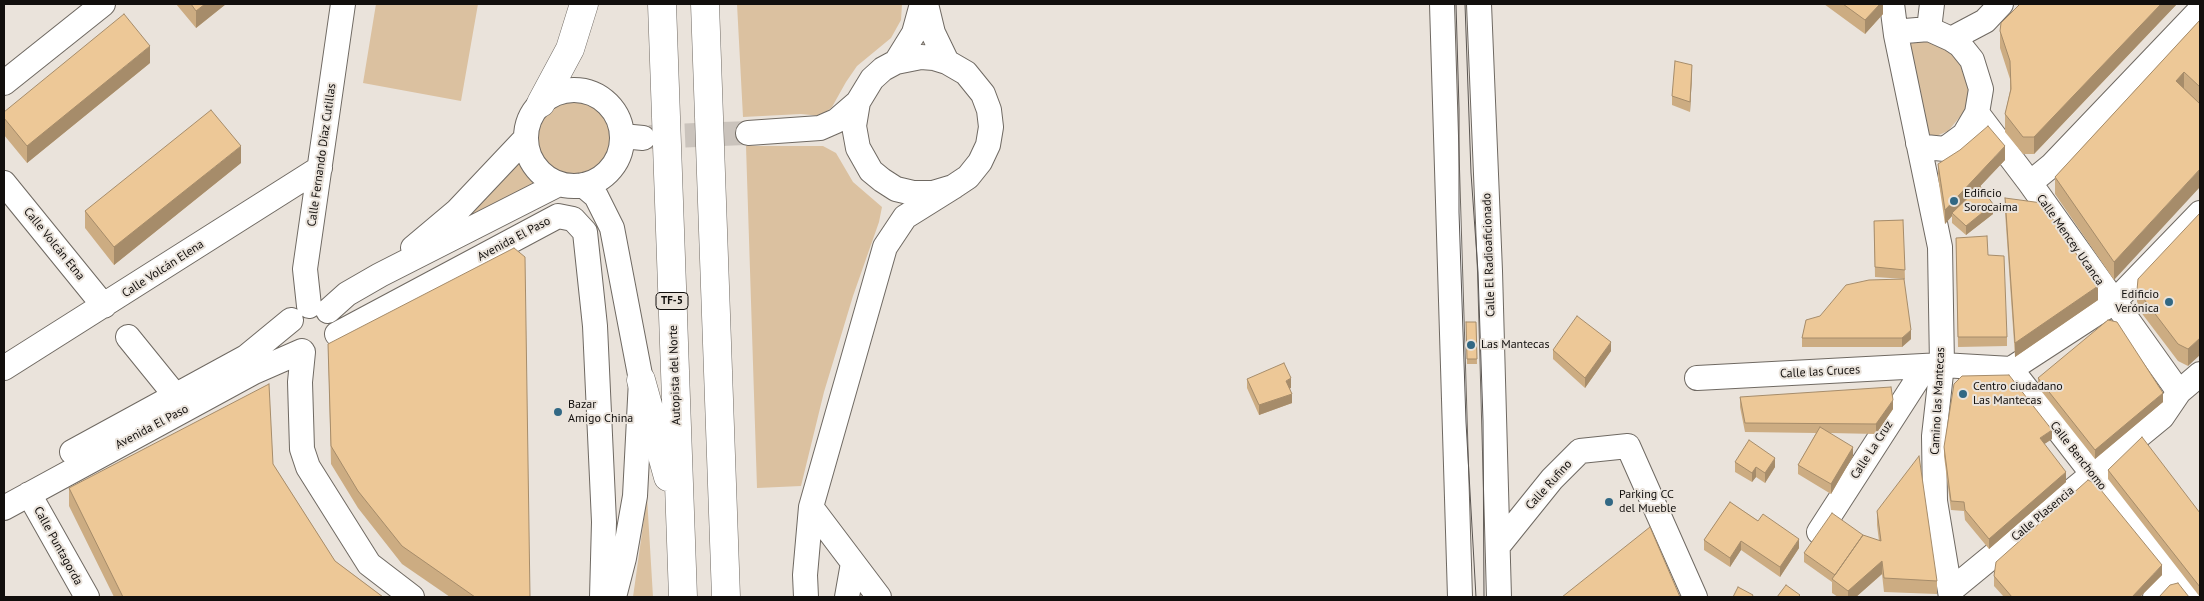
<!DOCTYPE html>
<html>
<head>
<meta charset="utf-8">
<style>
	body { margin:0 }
	#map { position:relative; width:2204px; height:601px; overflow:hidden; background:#eae3db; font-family:"PT Sans",sans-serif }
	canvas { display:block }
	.frame { position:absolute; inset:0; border:5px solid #120f0d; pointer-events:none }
</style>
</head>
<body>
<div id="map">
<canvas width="2204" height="601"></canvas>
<div class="frame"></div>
</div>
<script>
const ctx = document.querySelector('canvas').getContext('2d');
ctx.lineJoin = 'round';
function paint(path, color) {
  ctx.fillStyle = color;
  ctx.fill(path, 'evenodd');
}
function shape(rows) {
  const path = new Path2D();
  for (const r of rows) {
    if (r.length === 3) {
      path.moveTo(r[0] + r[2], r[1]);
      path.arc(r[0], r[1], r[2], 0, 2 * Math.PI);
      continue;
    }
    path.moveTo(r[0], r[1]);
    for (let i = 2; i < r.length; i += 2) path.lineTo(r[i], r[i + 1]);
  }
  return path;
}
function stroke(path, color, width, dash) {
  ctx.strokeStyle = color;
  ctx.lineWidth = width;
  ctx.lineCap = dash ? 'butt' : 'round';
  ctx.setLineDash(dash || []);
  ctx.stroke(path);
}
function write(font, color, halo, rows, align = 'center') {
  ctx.font = font + ' "PT Sans",sans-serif';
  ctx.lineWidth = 4;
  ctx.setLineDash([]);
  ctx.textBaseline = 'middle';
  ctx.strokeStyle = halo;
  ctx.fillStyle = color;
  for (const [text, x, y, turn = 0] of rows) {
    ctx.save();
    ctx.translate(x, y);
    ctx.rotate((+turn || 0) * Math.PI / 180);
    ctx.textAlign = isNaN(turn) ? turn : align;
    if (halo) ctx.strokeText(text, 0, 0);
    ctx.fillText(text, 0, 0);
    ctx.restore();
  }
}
paint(shape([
	[376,4,478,4,461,101,363,83],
	[737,4,902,4,901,20,891,38,857,66,846,82,832,107,821,116,801,114,743,117],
	[1921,39,1937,42,1960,60,1969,81,1969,95,1965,111,1948,131,1934,137,1931,137,1929,133,1910,46,1912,41],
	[574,138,37],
	[746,146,823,146,836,153,853,182,882,207,879,222,853,296,824,392,801,486,757,488],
	[518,161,523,163,537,184,470,222,466,215],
	[647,497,653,597,633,597]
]), '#dbc1a0');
stroke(shape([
	[649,137,748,133]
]), '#cac3bc', 24, [24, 12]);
const minor = shape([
	[926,4,933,33,947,62],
	[1442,4,1460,597],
	[1479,4,1490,271,1499,597],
	[1892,4,1896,35,1940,247,1942,365,1934,436,1935,501,1951,597],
	[1929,29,1932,4],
	[1896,35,1905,31,1929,29,1951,39,1960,45,1972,60,1981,89,1977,113,1964,135,1945,149,1925,147,1918,143],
	[1951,39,1985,21,2001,4],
	[896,62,914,33,922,4],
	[4,83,103,4],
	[574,138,48],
	[1977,113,2030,183,2179,392],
	[748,133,820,128,836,121,858,102],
	[622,136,643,138],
	[4,183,104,306],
	[2030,183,2052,165,2200,10],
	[583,185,596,196,612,228,641,380,635,496,624,558,614,597],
	[413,248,457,211,526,138],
	[309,306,305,269,343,4],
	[328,311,347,294,380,275,559,184],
	[337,334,558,216,573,219,585,232,595,326,604,522,602,597],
	[128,337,175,395],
	[303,352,300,382,302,449,308,467,369,564,412,597],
	[4,368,320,168],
	[2011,369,2114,302,2200,213],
	[1697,378,1942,365,2011,369,2188,597],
	[72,452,246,357,291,320],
	[29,494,87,597],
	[811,507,879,597],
	[4,508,254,372,302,351],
	[1819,532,1917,380,1924,366],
	[1498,546,1552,479,1580,451,1628,446,1695,597],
	[1950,591,2162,417,2179,392,2200,374],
	[806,597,805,575,811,507,885,247,905,217,953,187,968,177,980,162,988,145,991,127,989,110,983,94,966,73,947,62,934,58,921,57,896,62,883,69,872,79,858,102,854,126,858,148,871,171,882,180,896,189,913,193,933,193,953,187],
	[847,597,853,563],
	[2155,597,2174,579]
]);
const highway = shape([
	[662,4,683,597],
	[705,4,726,597],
	[541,103,570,49,584,4],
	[641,380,668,477]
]);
stroke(minor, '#6f6962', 26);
stroke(highway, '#6f6962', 29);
stroke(minor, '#fff', 24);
stroke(highway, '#fff', 28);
stroke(shape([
	[1456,4,1459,109,1459,212,1466,422,1476,597],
	[1465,4,1471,173,1478,272,1483,421,1484,597]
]), '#5a5551', 1);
paint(shape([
	[176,4,226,4,196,28],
	[1824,4,1883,4,1883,14,1865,34],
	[2177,4,2034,154,2023,154,2005,132,2005,114,2010,91,2010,79,2000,48,2000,31],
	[2200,20,2200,104,2114,280,2055,194,2055,177],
	[150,63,27,163,4,135,4,112],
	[1692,74,1690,112,1672,105,1672,96],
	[2005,160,1980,186,1993,214,1966,235,1952,223,1952,216,1945,224,1938,177,1938,164],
	[241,163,114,265,85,228,85,211],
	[2005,198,2098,300,2015,357,2005,212],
	[2200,213,2188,366,2178,361,2137,307,2137,290],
	[1903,220,1905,279,1875,277,1874,221],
	[1956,238,1988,255,2007,337,2007,346,1958,347],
	[1806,320,1911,339,1902,347,1802,347,1802,338],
	[1466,322,1476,322,1477,364,1467,364],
	[328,344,530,597,450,597,402,564,358,508,331,464],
	[1553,350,1611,351,1585,388,1553,359],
	[2038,378,2163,402,2095,459,2038,387],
	[1247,379,1291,388,1290,388,1292,403,1259,415,1247,388],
	[1740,397,1893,409,1876,434,1830,433,1853,456,1831,494,1798,474,1798,465,1816,433,1745,432,1740,407],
	[2052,439,2044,444,2066,482,1989,549,1965,520,1964,511,1951,510,1944,456,1944,447],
	[1735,462,1775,467,1765,483,1756,477,1752,482,1735,472],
	[273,464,335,561,383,597,114,597,69,506,69,488],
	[2108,470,2200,513,2200,597,2108,479],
	[1730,502,1799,548,1780,577,1741,550,1730,567,1704,550,1704,540],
	[1877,511,1937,581,1937,594,1884,592,1882,574,1856,597,1838,597,1832,593,1832,582,1804,562,1804,553,1863,535,1879,541,1877,525],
	[2162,575,2140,597,2004,597,1994,586,1994,576]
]), '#ccac82');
paint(shape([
	[205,4,226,4,196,28,196,11],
	[1880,4,1883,4,1883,14,1865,34,1865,20],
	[2161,4,2177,4,2034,154,2034,137],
	[150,46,150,63,27,163,27,146],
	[1692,65,1692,74,1690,112,1690,102],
	[2184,72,2184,89,2176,81],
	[241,146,241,163,114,265,114,247],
	[2005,146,2005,160,1954,214,1952,213,1952,216,1945,224,1945,210],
	[2200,169,2200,187,2114,280,2114,262],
	[1993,204,1993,214,1966,235,1966,226],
	[2098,286,2098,300,2015,357,2015,343],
	[1911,330,1911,339,1902,347,1902,338],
	[2200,338,2200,355,2188,366,2188,349],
	[1611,342,1611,351,1585,388,1585,378],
	[1291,378,1291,388,1286,390,1286,381],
	[2163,393,2163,402,2095,459,2095,450],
	[1292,394,1292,403,1259,415,1259,405],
	[1893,400,1893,409,1876,434,1876,424],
	[2052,430,2052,439,2040,447,2040,438],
	[1853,447,1853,456,1831,494,1831,484],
	[1775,458,1775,467,1765,483,1765,473],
	[1756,467,1756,477,1752,482,1752,473],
	[2066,472,2066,482,1989,549,1989,539],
	[1799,539,1799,548,1780,577,1780,567],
	[1741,541,1741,550,1730,567,1730,558],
	[1882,561,1882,574,1856,597,1848,597,1848,591],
	[2162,565,2162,575,2140,597,2132,597]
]), '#a68c6a');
const building = shape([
	[191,4,205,4,196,11,191,4],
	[1843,4,1880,4,1865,20,1843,4],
	[2020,4,2161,4,2034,137,2023,137,2005,114,2011,89,2010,61,2000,31,2001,23,2020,4],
	[124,14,150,46,27,146,4,118,4,112,124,14],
	[2200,20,2200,87,2184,72,2176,81,2200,104,2200,169,2114,262,2055,177,2200,20],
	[1675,61,1692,65,1690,102,1672,96,1675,61],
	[211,110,241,146,114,247,85,211,211,110],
	[1988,126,2005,146,1945,210,1938,164,1960,150,1988,126],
	[1980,186,1993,204,1966,226,1952,213,1980,186],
	[2005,198,2042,203,2098,286,2015,343,2005,198],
	[2200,213,2200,338,2188,349,2178,344,2137,290,2138,279,2200,213],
	[1903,220,1905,270,1875,267,1874,221,1903,220],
	[1987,236,1988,255,2004,256,2007,337,1958,337,1956,238,1987,236],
	[514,248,525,257,530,597,475,597,402,546,358,491,331,446,328,344,514,248],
	[1904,279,1911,330,1902,338,1802,338,1806,320,1820,316,1846,285,1869,280,1904,279],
	[1577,316,1611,342,1585,378,1553,350,1577,316],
	[2108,320,2117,322,2163,393,2095,450,2038,378,2108,320],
	[1466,322,1476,322,1477,359,1467,359,1466,322],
	[1284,363,1291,378,1286,381,1292,394,1259,405,1247,379,1284,363],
	[2009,375,2052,430,2040,438,2066,472,1989,539,1965,510,1964,502,1951,501,1944,447,1954,384,1962,376,2009,375],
	[269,384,273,464,335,561,383,597,123,597,69,488,269,384],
	[1891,387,1893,400,1876,424,1745,423,1740,397,1891,387],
	[1820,427,1853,447,1831,484,1798,465,1820,427],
	[2142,437,2200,513,2200,587,2108,470,2142,437],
	[1749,440,1775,458,1765,473,1756,467,1752,473,1735,462,1749,440],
	[1919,456,1937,581,1884,578,1882,561,1848,591,1832,579,1863,535,1881,541,1877,511,1919,456],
	[2088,480,2096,484,2162,565,2132,597,2012,597,1994,576,1996,562,2088,480],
	[1730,502,1758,521,1763,514,1799,539,1780,567,1741,541,1730,558,1704,540,1730,502],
	[1832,513,1863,535,1835,575,1804,553,1832,513],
	[1650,527,1680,597,1562,597,1650,527],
	[2178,583,2189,597,2159,597,2170,585,2178,583],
	[1786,585,1800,595,1798,597,1777,597,1786,585],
	[1738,587,1753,595,1752,597,1733,597,1738,587]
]);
paint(building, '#edc897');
stroke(building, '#a68c6a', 1);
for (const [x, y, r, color] of [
	[1954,201,5,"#326884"],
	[2169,302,5,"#326884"],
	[1471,345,5,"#326884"],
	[1963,394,5,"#326884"],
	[558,412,5,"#326884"],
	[1609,502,5,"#326884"]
]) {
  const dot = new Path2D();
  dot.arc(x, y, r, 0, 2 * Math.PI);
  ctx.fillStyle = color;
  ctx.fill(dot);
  stroke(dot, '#eae3db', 2);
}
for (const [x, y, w] of [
	[672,301,32]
]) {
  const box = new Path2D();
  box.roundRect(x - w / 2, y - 8.5, w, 17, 4);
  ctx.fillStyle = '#eae3db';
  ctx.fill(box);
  stroke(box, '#120f0d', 1);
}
write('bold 11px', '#120f0d', null, [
	["TF-5",672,301]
]);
write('12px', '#120f0d', '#eae3db', [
	["Calle Fernando Díaz Cutillas",322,155,-82],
	["Avenida El Paso",514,239,-28],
	["Calle Mencey Ucanca",2070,240,55],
	["Calle Volcán Etna",54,244,51],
	["Calle El Radioaficionado",1489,255,-92],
	["Calle Volcán Elena",163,269,-33],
	["Calle las Cruces",1820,372,-3],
	["Autopista del Norte",675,375,-92],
	["Camino las Mantecas",1938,401,-87],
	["Avenida El Paso",152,427,-28],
	["Calle La Cruz",1872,450,-57],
	["Calle Benchomo",2078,456,52],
	["Calle Rufino",1549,485,-48],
	["Calle Plasencia",2043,514,-40],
	["Calle Puntagorda",58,546,61]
]);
write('12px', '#120f0d', '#eae3db', [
	["Edificio",1964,194],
	["Sorocaima",1964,208],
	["Edificio",2159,295,"right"],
	["Verónica",2159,309,"right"],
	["Las Mantecas",1481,345],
	["Centro ciudadano",1973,387],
	["Las Mantecas",1973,401],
	["Bazar",568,405],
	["Amigo China",568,419],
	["Parking CC",1619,495],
	["del Mueble",1619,509]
], 'left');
</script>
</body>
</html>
